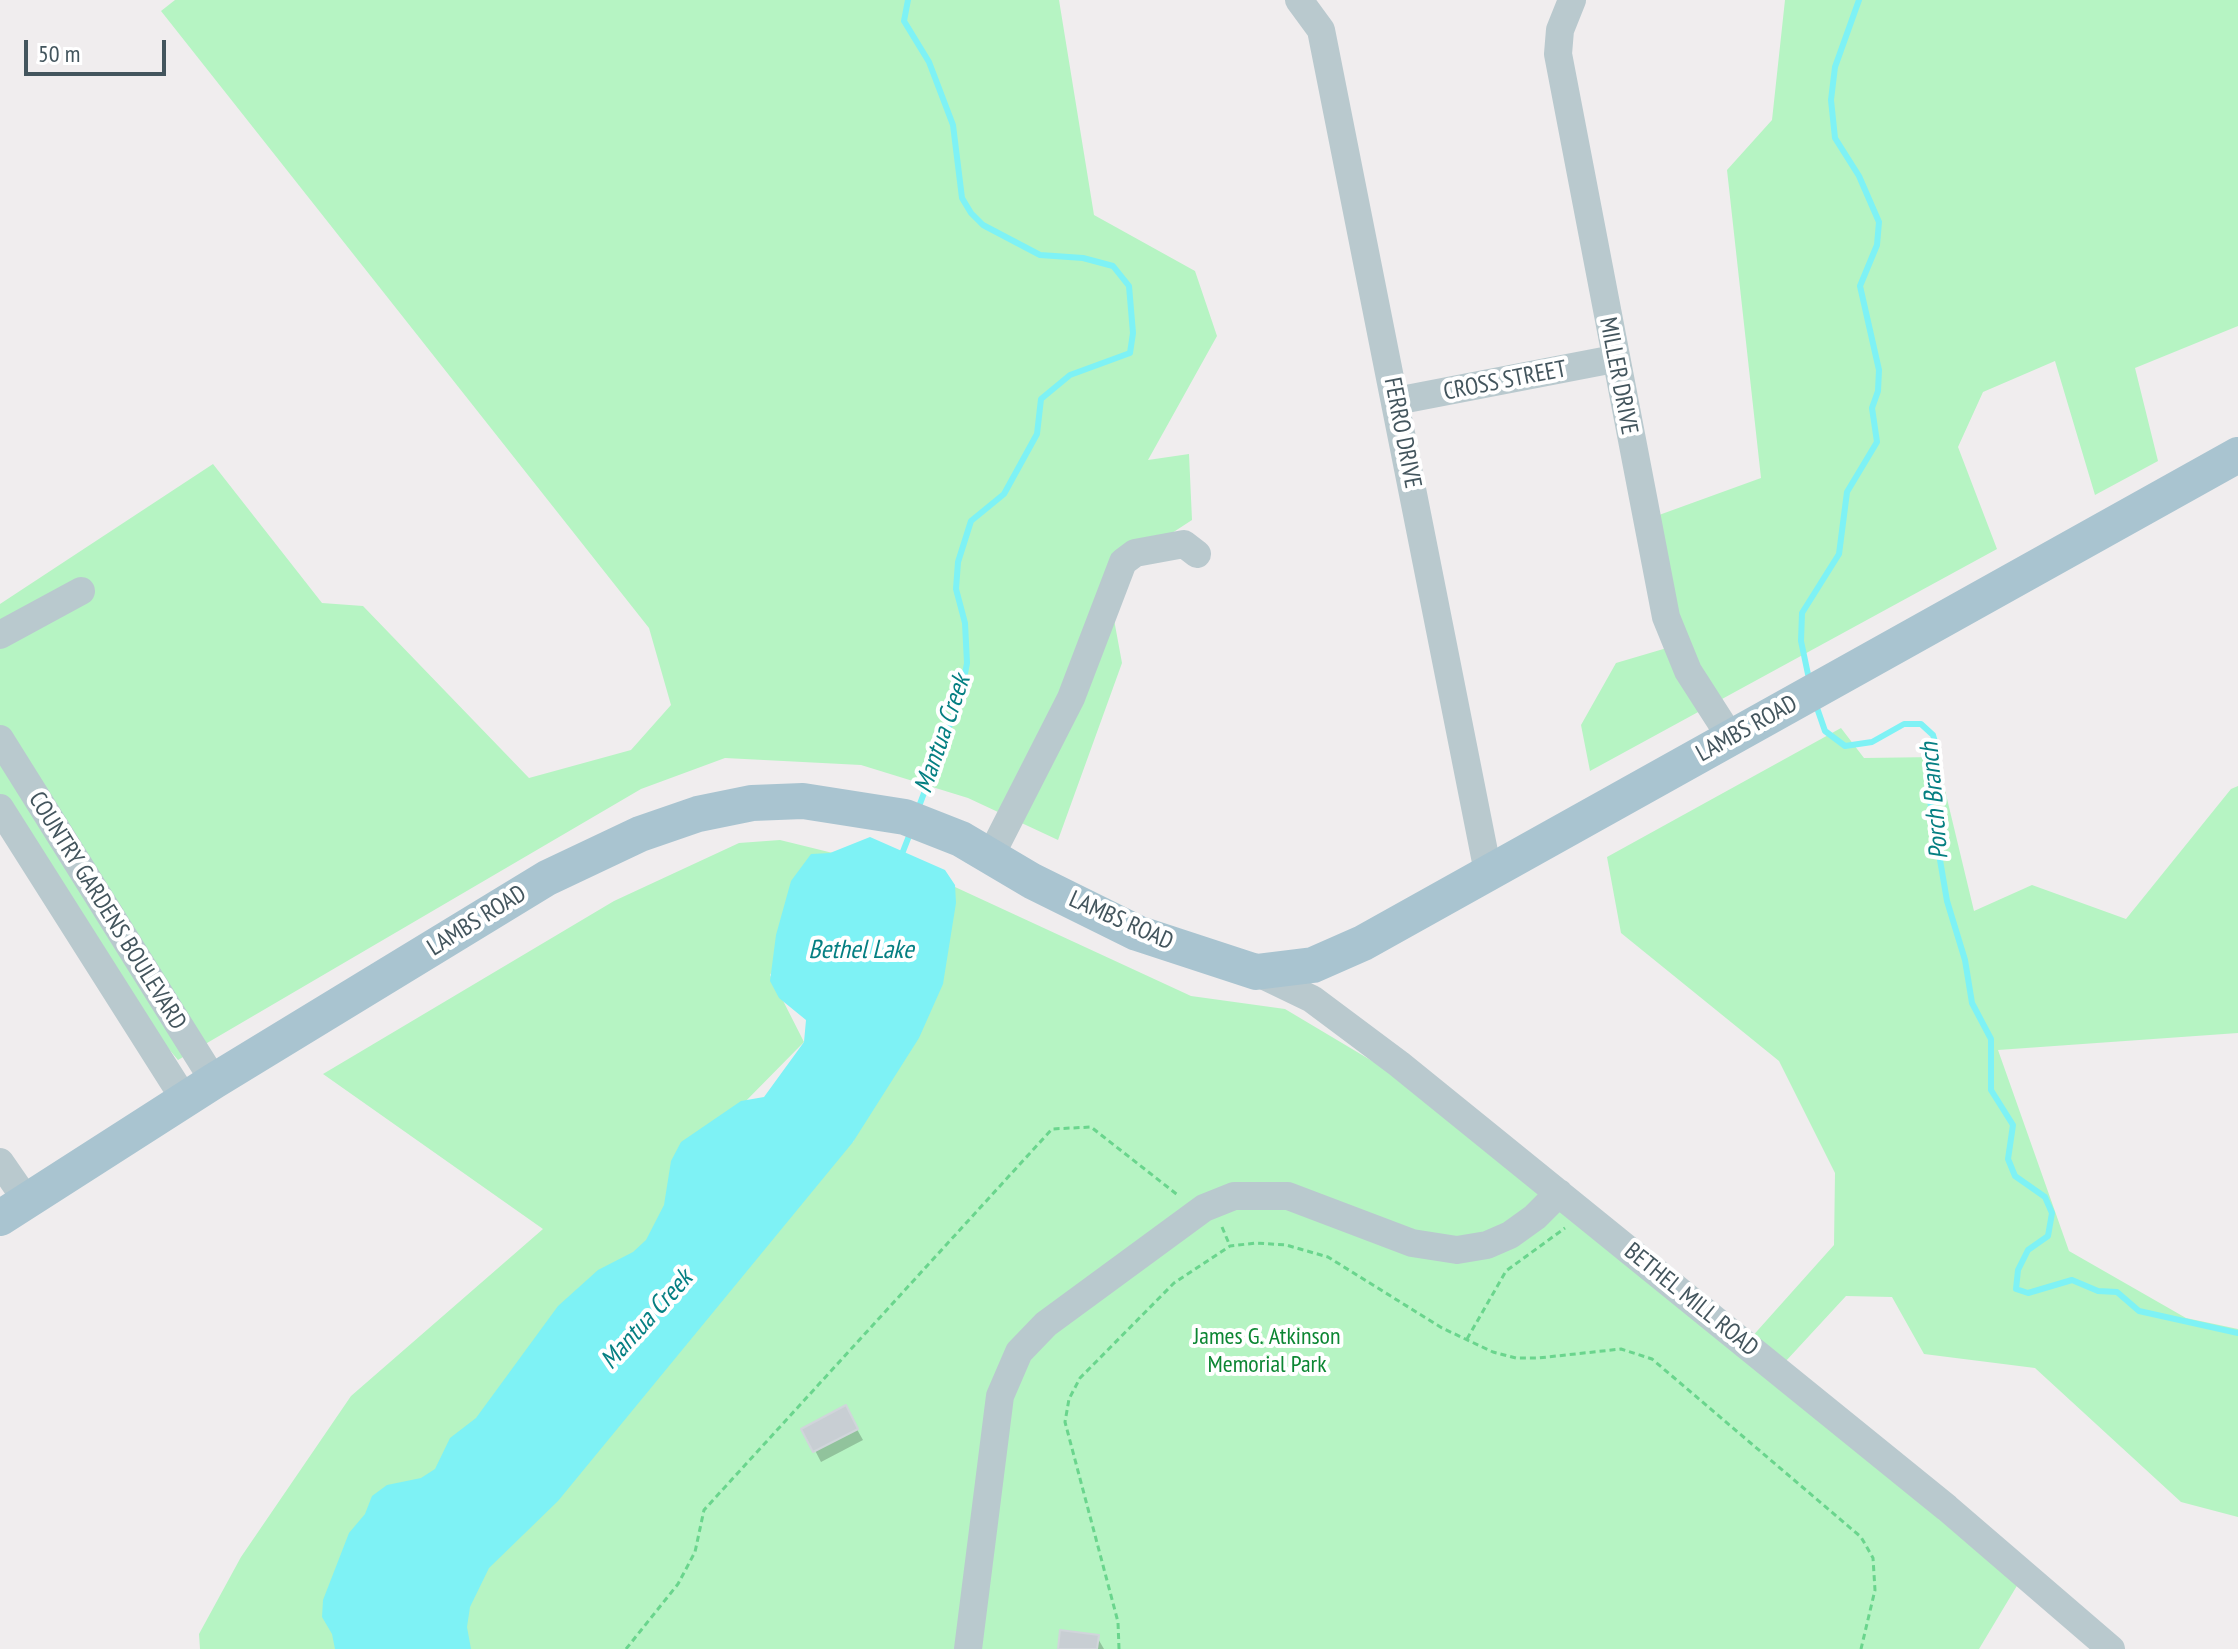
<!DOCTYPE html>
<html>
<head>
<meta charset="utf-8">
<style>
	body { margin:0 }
	#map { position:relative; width:2238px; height:1649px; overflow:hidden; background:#f0edee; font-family:"PT Sans Narrow",sans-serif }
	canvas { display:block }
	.scale { position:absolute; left:24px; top:40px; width:142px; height:36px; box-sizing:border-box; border:4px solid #43555d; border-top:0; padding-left:10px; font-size:24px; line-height:28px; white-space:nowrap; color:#43555d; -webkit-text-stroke:6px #fff; paint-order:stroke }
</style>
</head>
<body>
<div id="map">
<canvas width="2238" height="1649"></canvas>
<div class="scale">50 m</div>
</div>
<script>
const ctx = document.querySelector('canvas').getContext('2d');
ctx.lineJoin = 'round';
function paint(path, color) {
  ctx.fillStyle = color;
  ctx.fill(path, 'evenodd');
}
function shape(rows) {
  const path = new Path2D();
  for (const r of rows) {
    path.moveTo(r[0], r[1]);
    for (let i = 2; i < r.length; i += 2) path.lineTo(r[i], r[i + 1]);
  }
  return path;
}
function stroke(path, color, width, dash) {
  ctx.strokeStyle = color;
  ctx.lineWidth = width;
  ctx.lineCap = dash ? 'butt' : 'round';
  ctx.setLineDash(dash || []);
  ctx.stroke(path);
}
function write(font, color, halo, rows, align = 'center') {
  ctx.font = font + ' "PT Sans Narrow",sans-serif';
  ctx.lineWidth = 8;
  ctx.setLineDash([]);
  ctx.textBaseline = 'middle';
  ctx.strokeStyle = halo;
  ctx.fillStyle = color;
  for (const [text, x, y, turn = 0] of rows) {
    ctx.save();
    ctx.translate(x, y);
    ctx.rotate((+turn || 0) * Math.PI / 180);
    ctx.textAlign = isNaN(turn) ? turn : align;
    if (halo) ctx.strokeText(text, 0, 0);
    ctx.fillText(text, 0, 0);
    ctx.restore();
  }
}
paint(shape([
	[175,0,1059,0,1094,215,1195,271,1217,336,1148,460,1189,454,1192,520,1106,576,1122,663,1058,840,968,798,861,765,725,758,641,789,178,1060,98,964,0,832,0,604,213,464,322,603,363,606,529,778,631,750,671,705,649,628,161,11],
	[1785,0,2238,0,2238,326,2135,368,2158,461,2095,495,2055,361,1983,392,1958,447,1997,549,1590,771,1581,725,1616,663,1677,645,1648,519,1761,478,1727,170,1772,120],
	[1841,728,1864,758,1937,757,1974,911,2032,885,2126,919,2231,789,2238,786,2238,1033,1998,1050,2069,1251,2186,1318,2238,1329,2238,1517,2181,1502,2035,1368,1924,1354,1892,1297,1846,1296,1773,1375,2024,1574,1979,1649,200,1649,199,1634,241,1557,351,1396,543,1229,323,1074,614,901,739,843,780,840,841,855,770,975,804,1042,669,1179,853,1142,955,887,1191,996,1285,1009,1394,1074,1741,1349,1834,1245,1835,1173,1779,1061,1621,933,1607,857]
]), '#b6f4c3');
paint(shape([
	[870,837,945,870,955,885,956,903,943,984,919,1038,853,1142,558,1501,489,1568,470,1607,467,1627,471,1649,335,1649,332,1634,322,1617,323,1600,349,1533,365,1514,372,1496,387,1485,421,1478,435,1469,450,1438,476,1418,558,1306,598,1270,633,1252,646,1240,664,1205,671,1161,681,1142,741,1101,764,1097,804,1042,806,1020,779,998,770,981,776,935,791,881,811,854,830,853]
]), '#7ef2f5');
paint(shape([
	[845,1408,863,1440,821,1462,804,1429],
	[1097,1637,1104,1649,1060,1649]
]), '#0003');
stroke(shape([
	[908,0,904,21,929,62,953,125,962,198,971,213,983,225,1040,255,1083,258,1113,266,1129,286,1133,333,1130,353,1070,375,1041,399,1037,434,1004,494,971,521,958,562,956,589,965,623,967,663,961,695,918,809],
	[1809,679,1801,641,1802,613,1839,554,1847,492,1877,442,1872,408,1878,391,1879,370,1860,286,1877,245,1879,222,1859,176,1835,138,1831,100,1835,67,1859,0],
	[1816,705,1825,731,1845,746,1872,742,1904,724,1921,724,1933,735,1936,745,1929,795,1947,901,1965,960,1972,1003,1991,1039,1991,1090,2013,1125,2008,1159,2015,1176,2045,1197,2052,1213,2048,1236,2028,1250,2018,1270,2016,1289,2028,1293,2072,1280,2098,1291,2117,1292,2139,1311,2238,1333],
	[900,859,909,836]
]), '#7ef2f5', 6);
const building = shape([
	[846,1405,858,1429,813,1452,801,1429,846,1405],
	[1060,1630,1099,1635,1097,1649,1058,1649,1060,1630]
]);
paint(building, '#c8ced3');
stroke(building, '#d0d5da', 2);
stroke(shape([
	[1222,1227,1230,1246],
	[1467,1339,1506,1271,1565,1228],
	[626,1649,678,1584,695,1552,704,1510,1052,1129,1091,1127,1179,1196],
	[1119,1649,1118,1622,1065,1422,1069,1399,1080,1378,1174,1283,1230,1246,1256,1243,1286,1245,1328,1257,1442,1328,1493,1352,1516,1358,1538,1358,1621,1349,1652,1359,1861,1537,1873,1558,1875,1590,1861,1649]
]), '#6ad58d', 3, [6, 4]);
stroke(shape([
	[1299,0,1321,30,1488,872],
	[1572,0,1560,30,1558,54,1666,617,1688,671,1731,738],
	[1396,401,1614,359],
	[0,635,81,591],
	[0,739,214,1081],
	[0,808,185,1100],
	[990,857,1071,698,1123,562,1135,553,1184,544,1197,554],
	[1256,972,1312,999,1399,1064,1947,1508,2111,1649],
	[0,1162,27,1201],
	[968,1649,1000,1396,1019,1352,1046,1324,1204,1208,1234,1196,1288,1196,1412,1243,1457,1250,1487,1245,1510,1235,1535,1217,1559,1193]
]), '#b9c9ce', 28);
stroke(shape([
	[0,1218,214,1081,547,878,640,834,698,814,752,803,803,801,905,817,961,839,1032,881,1137,933,1256,972,1313,965,1363,943,2238,455]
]), '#a9c4d0', 36);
write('24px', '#43555d', '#fff', [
	["MILLER DRIVE",1618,376,79],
	["CROSS STREET",1505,381,-11],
	["FERRO DRIVE",1402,433,79],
	["LAMBS ROAD",1747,729,-29],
	["COUNTRY GARDENS BOULEVARD",107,911,58],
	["LAMBS ROAD",477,921,-32],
	["LAMBS ROAD",1121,921,24],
	["BETHEL MILL ROAD",1691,1300,39]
]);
write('24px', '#0c8633', '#fff', [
	["James G. Atkinson",1267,1337],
	["Memorial Park",1267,1365]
]);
write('italic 26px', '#057f82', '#fff', [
	["Mantua Creek",943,734,-71],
	["Porch Branch",1935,801,-95],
	["Bethel Lake",861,951],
	["Mantua Creek",647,1320,-48]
]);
</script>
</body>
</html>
